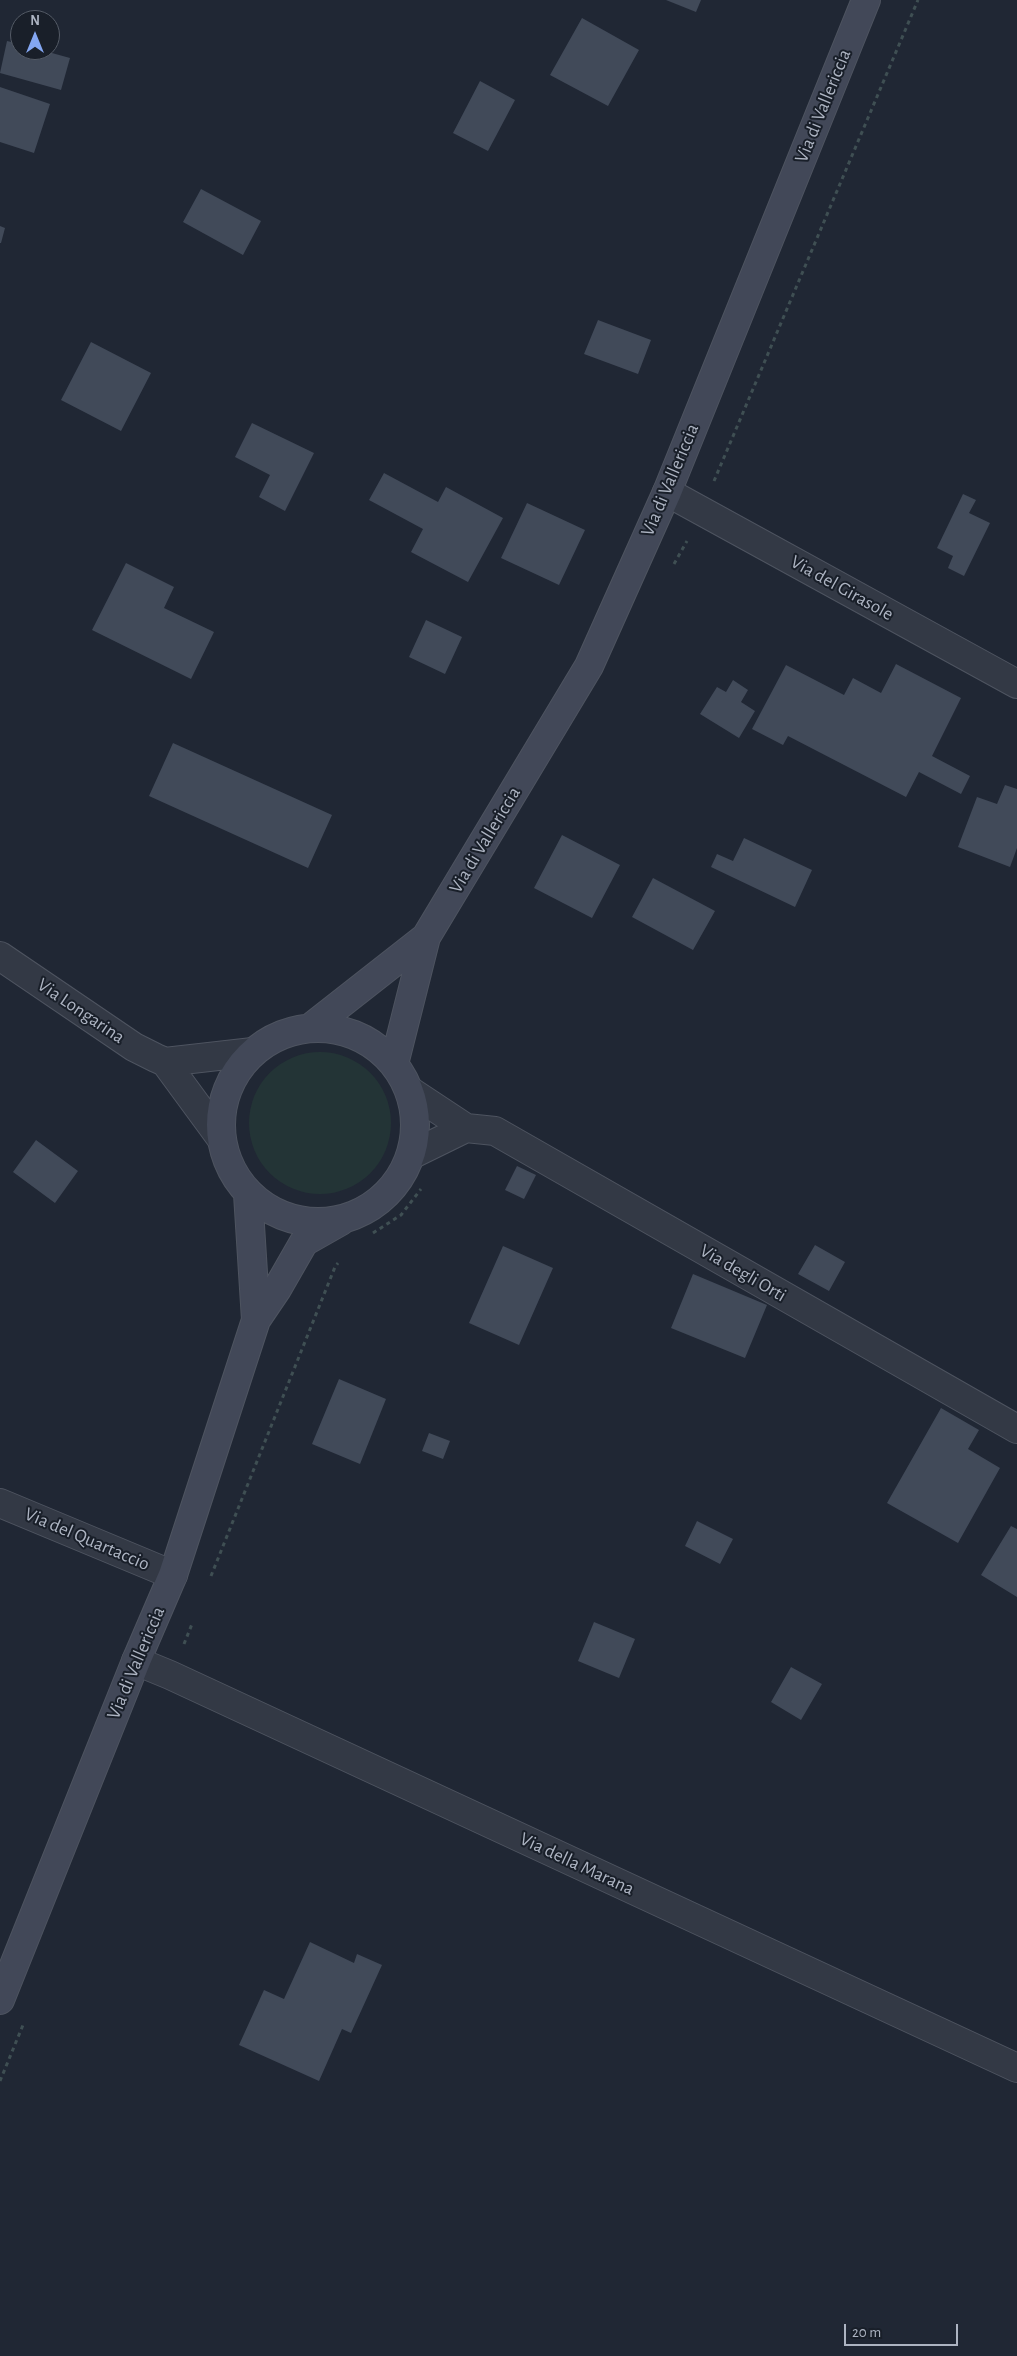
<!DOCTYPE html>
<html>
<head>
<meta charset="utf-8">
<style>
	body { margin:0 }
	#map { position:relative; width:1017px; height:2356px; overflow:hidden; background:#202734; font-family:"Alegreya Sans",sans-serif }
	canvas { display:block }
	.north { position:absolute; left:10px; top:10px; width:50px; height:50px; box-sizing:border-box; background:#191f29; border:1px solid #545b66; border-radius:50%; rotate:0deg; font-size:14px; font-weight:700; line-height:20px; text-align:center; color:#adb4c2 }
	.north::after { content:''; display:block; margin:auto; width:18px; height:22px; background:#83a6f1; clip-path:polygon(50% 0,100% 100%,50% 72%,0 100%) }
	.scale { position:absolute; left:844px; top:2324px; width:114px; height:22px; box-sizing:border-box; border:2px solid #adb4c2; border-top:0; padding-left:6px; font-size:15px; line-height:18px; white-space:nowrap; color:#adb4c2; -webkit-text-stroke:4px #191f29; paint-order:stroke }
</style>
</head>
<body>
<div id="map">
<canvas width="1017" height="2356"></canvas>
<div class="north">N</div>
<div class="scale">20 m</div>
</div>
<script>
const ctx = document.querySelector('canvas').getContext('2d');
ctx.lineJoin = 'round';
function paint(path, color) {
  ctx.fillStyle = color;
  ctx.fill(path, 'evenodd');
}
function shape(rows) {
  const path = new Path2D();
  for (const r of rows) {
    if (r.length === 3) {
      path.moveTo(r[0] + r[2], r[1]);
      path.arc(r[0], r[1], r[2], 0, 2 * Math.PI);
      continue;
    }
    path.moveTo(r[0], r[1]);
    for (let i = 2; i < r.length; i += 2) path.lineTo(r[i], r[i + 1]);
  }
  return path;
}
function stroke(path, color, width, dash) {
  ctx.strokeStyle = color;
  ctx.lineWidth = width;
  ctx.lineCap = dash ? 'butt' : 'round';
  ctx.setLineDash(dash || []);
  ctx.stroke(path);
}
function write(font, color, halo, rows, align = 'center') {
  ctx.font = font + ' "Alegreya Sans",sans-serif';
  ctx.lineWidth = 4;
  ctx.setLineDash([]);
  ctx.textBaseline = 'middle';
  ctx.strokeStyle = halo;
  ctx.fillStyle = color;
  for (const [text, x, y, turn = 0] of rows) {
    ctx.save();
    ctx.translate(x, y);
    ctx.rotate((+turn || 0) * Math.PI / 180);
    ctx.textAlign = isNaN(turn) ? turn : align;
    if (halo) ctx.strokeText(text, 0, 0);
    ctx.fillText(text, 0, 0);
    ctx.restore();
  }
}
paint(shape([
	[320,1123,71]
]), '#233436');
paint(shape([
	[666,0,701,0,696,12],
	[582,18,639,50,608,106,550,75],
	[7,41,20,44,20,50,41,50,70,58,61,90,0,73],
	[480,81,515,100,488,151,453,133],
	[0,87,50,104,34,153,0,142],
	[201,189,261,221,243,255,183,222],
	[0,226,5,228,1,243,0,243],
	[598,320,651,340,638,374,584,354],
	[91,342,151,373,121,431,61,400],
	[252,423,314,453,285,511,259,497,270,475,235,457],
	[384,473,438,502,446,487,503,518,468,582,411,552,423,529,369,500],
	[963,494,976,500,969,513,990,523,964,576,948,568,953,556,937,548],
	[527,503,585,530,559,585,501,558],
	[126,563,174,587,164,608,214,632,191,679,92,630],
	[426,620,462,637,445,674,409,657],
	[896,664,961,698,932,756,970,776,961,794,919,772,906,797,788,736,783,745,752,729,786,665,844,695,853,678,881,693],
	[733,680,748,690,741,702,755,711,739,738,700,714,717,687,726,692],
	[173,743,332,815,308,868,149,796],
	[1005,785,1017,789,1017,848,1010,867,958,847,977,797,997,804],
	[562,835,620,865,592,918,534,888],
	[744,838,812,870,795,907,711,867,717,854,733,861],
	[653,878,715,911,693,950,632,917],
	[36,1140,78,1171,55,1203,13,1172],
	[517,1166,536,1175,524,1199,505,1190],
	[815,1245,845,1262,829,1291,798,1274],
	[503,1246,553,1268,519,1345,469,1323],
	[693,1274,767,1305,745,1358,671,1328],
	[339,1379,386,1399,360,1464,312,1444],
	[941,1408,979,1430,968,1449,1000,1468,958,1543,887,1503],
	[429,1433,450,1441,443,1459,422,1451],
	[697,1521,733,1539,720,1564,685,1546],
	[1011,1526,1017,1529,1017,1597,981,1575],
	[594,1622,635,1639,619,1678,578,1661],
	[791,1667,822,1684,801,1720,771,1702],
	[310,1942,354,1963,357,1954,382,1965,351,2033,342,2029,319,2081,239,2045,264,1990,284,1999]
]), '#414a59');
const street = shape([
	[667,492,1017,684],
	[0,956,134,1047,156,1058,165,1062,253,1052],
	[165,1062,220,1137],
	[410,1091,466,1128,495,1131,1017,1429],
	[411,1155,466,1128],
	[0,1503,173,1575],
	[136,1661,170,1675,1017,2068]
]);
const secondary = shape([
	[318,1125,97],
	[310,1028,426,937],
	[394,1064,426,937,589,666,667,492,866,0],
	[248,1194,256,1320],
	[0,2000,136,1661,173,1575,256,1320,277,1289,304,1242,341,1221]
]);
stroke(street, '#4e5460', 30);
stroke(secondary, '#4e5460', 30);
stroke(shape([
	[714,481,918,0],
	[674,564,687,541],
	[373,1233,401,1215,421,1189],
	[211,1576,335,1267,338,1263],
	[184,1644,192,1624],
	[0,2081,23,2025]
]), '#3f4f53', 3, [4, 4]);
stroke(street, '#333945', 28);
stroke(secondary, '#424858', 28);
write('19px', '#adb4c2', '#191f29', [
	["Via di Vallericcia",823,106,-68],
	["Via di Vallericcia",670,480,-67],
	["Via del Girasole",842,588,29],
	["Via di Vallericcia",485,840,-59],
	["Via Longarina",81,1011,34],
	["Via degli Orti",743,1273,30],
	["Via del Quartaccio",87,1539,23],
	["Via di Vallericcia",136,1663,-67],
	["Via della Marana",577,1864,25]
]);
</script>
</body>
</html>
